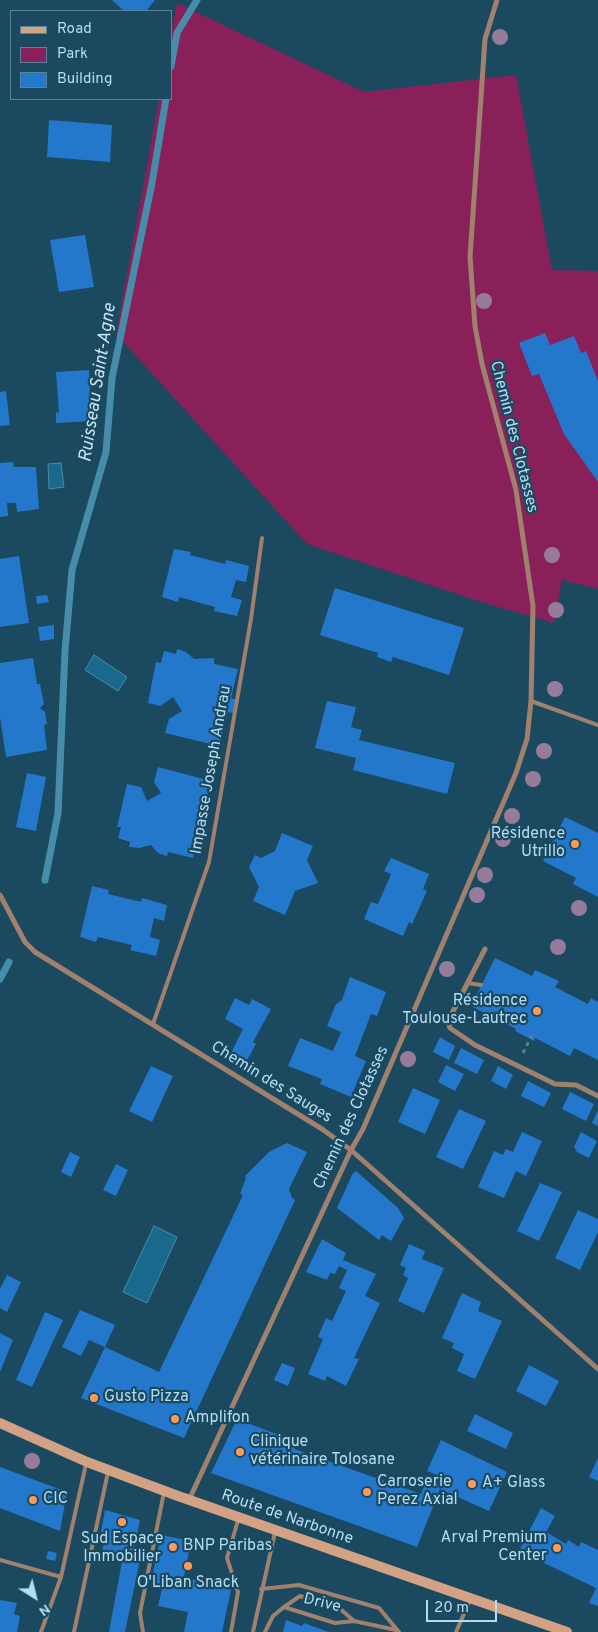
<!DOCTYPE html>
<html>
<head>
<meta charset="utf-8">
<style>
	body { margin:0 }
	#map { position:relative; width:598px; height:1632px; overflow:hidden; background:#1a4960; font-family:Overpass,sans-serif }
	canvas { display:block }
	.legend { position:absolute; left:10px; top:10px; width:162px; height:90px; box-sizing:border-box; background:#1a4960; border:1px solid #58849b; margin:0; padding:6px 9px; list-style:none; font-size:15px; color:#b4ddf3 }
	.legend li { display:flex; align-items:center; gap:10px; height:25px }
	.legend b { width:25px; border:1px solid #58849b }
	.north { position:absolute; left:10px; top:1572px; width:50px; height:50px; -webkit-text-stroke:4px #1a4960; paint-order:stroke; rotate:144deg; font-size:14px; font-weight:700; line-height:20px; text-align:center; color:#b4ddf3 }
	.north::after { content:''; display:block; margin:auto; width:18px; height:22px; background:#b4ddf3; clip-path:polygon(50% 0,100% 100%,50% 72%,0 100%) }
	.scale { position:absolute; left:426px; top:1600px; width:71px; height:22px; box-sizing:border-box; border:2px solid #b4ddf3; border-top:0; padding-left:6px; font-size:15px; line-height:18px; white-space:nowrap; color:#b4ddf3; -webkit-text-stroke:4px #1a4960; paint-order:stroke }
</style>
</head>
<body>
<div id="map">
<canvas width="598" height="1632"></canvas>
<ul class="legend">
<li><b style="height:6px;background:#d3a284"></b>Road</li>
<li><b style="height:14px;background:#8a2059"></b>Park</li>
<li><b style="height:14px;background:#2478cc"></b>Building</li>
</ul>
<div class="north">N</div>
<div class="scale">20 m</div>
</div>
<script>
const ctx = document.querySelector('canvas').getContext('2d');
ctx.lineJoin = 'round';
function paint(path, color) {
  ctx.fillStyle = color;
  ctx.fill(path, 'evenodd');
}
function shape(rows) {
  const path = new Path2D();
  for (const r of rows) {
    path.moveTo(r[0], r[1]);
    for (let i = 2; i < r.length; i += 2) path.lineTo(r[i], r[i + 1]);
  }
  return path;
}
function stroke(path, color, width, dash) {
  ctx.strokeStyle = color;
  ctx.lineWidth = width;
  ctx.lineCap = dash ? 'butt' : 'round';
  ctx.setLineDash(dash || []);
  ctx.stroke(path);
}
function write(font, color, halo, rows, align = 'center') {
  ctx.font = font + ' Overpass,sans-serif';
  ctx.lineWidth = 4.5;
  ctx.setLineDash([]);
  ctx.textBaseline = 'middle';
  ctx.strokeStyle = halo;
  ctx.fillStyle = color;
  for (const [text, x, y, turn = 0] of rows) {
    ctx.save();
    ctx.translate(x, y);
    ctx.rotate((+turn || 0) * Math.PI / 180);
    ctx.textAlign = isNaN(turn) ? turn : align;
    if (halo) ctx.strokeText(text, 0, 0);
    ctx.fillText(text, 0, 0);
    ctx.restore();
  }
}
paint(shape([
	[177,3,364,92,516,75,552,270,598,271,598,589,562,580,554,623,481,602,307,544,116,334,159,99,171,99,171,34]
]), '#8a2059');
const water = shape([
	[61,463,64,487,49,489,48,464,61,463],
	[94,655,127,677,118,691,85,670,94,655],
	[154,1226,177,1237,147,1303,123,1292,154,1226]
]);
paint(water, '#19698c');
stroke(water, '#488cab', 1);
stroke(shape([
	[171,66,177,33,197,0],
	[45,880,58,813,65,651,72,570,106,452,112,378,152,183,166,99],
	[0,979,9,962]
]), '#488cab', 7);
paint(shape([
	[112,0,155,0,146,11,124,11],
	[49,120,112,125,110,162,47,157],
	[85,235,94,287,59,292,50,240],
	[545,333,550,345,574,336,581,353,586,351,598,381,598,482,564,434,539,374,532,376,519,343],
	[89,370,91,421,56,423,56,412,59,413,56,372],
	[6,391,10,425,0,426,0,392],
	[13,462,14,467,36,467,39,509,17,512,16,503,7,503,8,516,0,517,0,463],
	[174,549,191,552,190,555,225,564,226,560,249,566,246,582,236,580,231,597,242,600,237,616,214,611,215,607,179,597,178,602,162,597],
	[19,556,29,623,0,627,0,559],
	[335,588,464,628,449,675,393,657,391,662,377,657,378,653,320,635],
	[47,595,49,602,37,604,36,596],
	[54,625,54,639,40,641,38,627],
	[177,649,186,652,194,659,214,658,214,664,238,669,231,698,236,700,233,713,228,712,219,746,165,733,169,719,182,711,173,697,160,706,148,703,156,662,161,663,164,651,176,654],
	[33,658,37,684,40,684,44,704,40,708,45,712,47,724,44,725,47,750,6,757,0,717,0,663],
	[327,701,356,707,351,727,362,730,359,740,455,763,447,794,353,770,356,758,315,748],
	[158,767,211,781,203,815,208,816,205,829,200,828,193,858,168,852,167,856,158,853,151,845,139,848,129,847,130,842,118,838,121,827,117,827,127,784,141,787,147,801,161,793,154,782],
	[27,773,46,777,36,831,16,827],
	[565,817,598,833,598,897,573,884,576,878,543,861],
	[282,833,313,846,307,860,318,883,295,891,285,915,253,901,259,887,249,867,255,855,261,858,275,851],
	[391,858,429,874,423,889,427,891,412,924,409,922,403,936,364,919,371,902,378,904,391,874,384,871],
	[92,886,109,890,108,894,141,902,142,898,167,905,164,921,154,918,150,937,160,940,156,956,130,950,132,945,98,937,96,942,80,937],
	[495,958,532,976,535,970,559,981,555,987,588,1004,591,998,598,1002,598,1060,574,1048,570,1056,535,1038,534,1041,515,1031,516,1029,471,1006],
	[350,977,386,992,377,1016,371,1014,355,1056,366,1061,351,1097,320,1084,322,1079,288,1066,300,1038,333,1051,341,1032,327,1026,336,1004,342,1000],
	[235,998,249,1005,252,999,271,1009,253,1042,256,1044,246,1062,231,1053,243,1029,225,1019],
	[440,1037,455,1046,449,1060,433,1052],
	[461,1048,484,1060,477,1074,454,1063],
	[446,1065,464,1074,455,1091,438,1082],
	[151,1066,173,1076,152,1122,129,1111],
	[498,1066,513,1075,506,1089,491,1081],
	[528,1081,551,1093,544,1107,521,1096],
	[413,1088,440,1100,425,1134,398,1122],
	[570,1092,594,1104,586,1121,562,1109],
	[459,1109,486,1121,463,1169,436,1157],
	[598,1110,598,1126,592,1123],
	[522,1132,542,1141,526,1176,516,1171,504,1198,478,1187,494,1151,503,1155,506,1149,513,1152],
	[581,1132,597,1141,589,1158,577,1152,574,1147],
	[287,1143,307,1152,289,1189,292,1198,295,1200,184,1438,81,1398,105,1347,159,1372,243,1195,240,1194,246,1178,245,1176,269,1152],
	[70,1152,80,1157,71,1177,61,1172],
	[116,1164,128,1170,116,1196,103,1190],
	[356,1171,398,1208,404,1218,391,1241,382,1235,379,1240,337,1208,353,1173],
	[540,1183,562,1192,539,1241,517,1231],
	[578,1210,598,1219,598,1232,580,1270,555,1258],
	[322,1239,346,1253,343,1260,376,1274,365,1296,380,1303,354,1358,359,1359,346,1386,327,1376,325,1381,308,1374,323,1339,318,1337,326,1318,332,1321,346,1291,339,1288,347,1270,339,1266,335,1274,330,1273,327,1280,306,1272],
	[409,1244,425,1251,422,1259,444,1268,424,1313,398,1301,408,1278,403,1275,406,1268,400,1265],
	[7,1275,21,1282,7,1312,0,1308,0,1289],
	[462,1293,481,1302,478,1311,502,1321,475,1379,457,1371,464,1354,452,1348,454,1343,442,1338],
	[80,1310,115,1325,105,1347,89,1340,81,1356,62,1347],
	[45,1312,63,1320,32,1387,16,1380],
	[0,1333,13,1340,0,1372],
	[282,1363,295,1368,288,1386,274,1380],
	[529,1365,559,1381,546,1406,516,1391],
	[475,1414,513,1433,506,1449,467,1431],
	[237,1419,297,1442,294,1449,421,1494,427,1479,437,1482,440,1476,427,1471,441,1440,507,1472,489,1511,440,1489,417,1547,211,1473],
	[598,1458,598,1481,589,1477],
	[0,1467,67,1492,60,1531,0,1508],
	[541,1508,555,1516,546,1532,566,1544,568,1540,579,1547,581,1542,598,1550,598,1606,589,1603,596,1588,519,1551],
	[105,1510,140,1520,132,1558,140,1560,125,1632,109,1632,123,1556,102,1551,105,1538,100,1537],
	[161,1535,191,1541,184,1577,231,1590,222,1632,184,1632,188,1612,158,1606,163,1585,151,1582],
	[48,1551,57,1553,55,1561,46,1559],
	[0,1600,17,1603,14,1614,20,1616,17,1632,0,1632],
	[286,1620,302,1626,304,1623,329,1632,283,1632]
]), '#2478cc');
stroke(shape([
	[523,1053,534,1031]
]), '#558299', 3, [4, 4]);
stroke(shape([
	[531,701,598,725],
	[467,983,481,985],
	[153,1024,209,862,251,619,262,538],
	[0,1560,61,1577],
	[261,1589,299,1585,379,1608,399,1632],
	[284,1607,300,1596,338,1607,354,1621],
	[41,1632,61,1577,86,1464],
	[74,1632,108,1472],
	[143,1632,140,1613,164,1492],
	[231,1632,238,1592,227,1558,239,1517],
	[253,1632,275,1532],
	[265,1632,273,1616,284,1607,335,1623,354,1621,396,1630],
	[456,1632,470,1600]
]), '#a0816e', 4);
stroke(shape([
	[0,895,25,942,35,952,322,1129,351,1150,598,1369],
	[485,949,448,1021,450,1028,475,1045,555,1084,576,1085,598,1096],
	[189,1500,351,1150,363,1129,516,773,527,739,531,701,533,606,516,490,482,364,475,326,470,257,485,39,497,0]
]), '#a0816e', 5);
stroke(shape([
	[0,1423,87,1462,178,1496,567,1632]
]), '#d3a284', 10);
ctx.fillStyle = '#967c9a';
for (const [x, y] of [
	[500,37],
	[484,301],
	[552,555],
	[556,610],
	[555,689],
	[544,751],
	[533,779],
	[512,816],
	[503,839],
	[485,875],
	[477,895],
	[579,908],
	[558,947],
	[447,969],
	[408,1059],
	[32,1461]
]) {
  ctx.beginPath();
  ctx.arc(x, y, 8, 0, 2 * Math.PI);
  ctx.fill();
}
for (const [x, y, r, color] of [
	[575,844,5,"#fe9b59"],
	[537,1011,5,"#fe9b59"],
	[94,1398,5,"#fe9b59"],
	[175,1419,5,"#fe9b59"],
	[240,1452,5,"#fe9b59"],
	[472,1484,5,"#fe9b59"],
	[367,1492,5,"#fe9b59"],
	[33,1500,5,"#fe9b59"],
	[122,1522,5,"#fe9b59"],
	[173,1547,5,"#fe9b59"],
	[557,1548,5,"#fe9b59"],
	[188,1566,5,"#fe9b59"]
]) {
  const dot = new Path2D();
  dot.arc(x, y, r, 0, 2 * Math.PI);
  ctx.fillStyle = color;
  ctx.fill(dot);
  stroke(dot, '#1a4960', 2);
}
write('16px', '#b4ddf3', '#1a4960', [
	["Chemin des Clotasses",513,437,76],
	["Impasse Joseph Andrau",212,770,-80],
	["Chemin des Sauges",271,1083,32],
	["Chemin des Clotasses",352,1118,-65],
	["Route de Narbonne",287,1518,19],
	["Drive",322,1604,14]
]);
write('16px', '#b4ddf3', '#1a4960', [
	["Résidence",565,835,"right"],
	["Utrillo",565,853,"right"],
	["Résidence",527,1002,"right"],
	["Toulouse-Lautrec",527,1020,"right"],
	["Gusto Pizza",104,1398],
	["Amplifon",185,1419],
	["Clinique",250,1443],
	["vétérinaire Tolosane",250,1461],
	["Carroserie",377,1483],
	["Perez Axial",377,1501],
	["A+ Glass",482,1484],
	["CIC",43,1500],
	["Arval Premium",547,1539,"right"],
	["Center",547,1557,"right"],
	["Sud Espace",122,1540,"center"],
	["Immobilier",122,1558,"center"],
	["BNP Paribas",183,1547],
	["O'Liban Snack",188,1584,"center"]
], 'left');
write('italic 18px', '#c9e5f5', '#1a4960', [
	["Ruisseau Saint-Agne",99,383,-81]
]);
</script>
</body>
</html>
